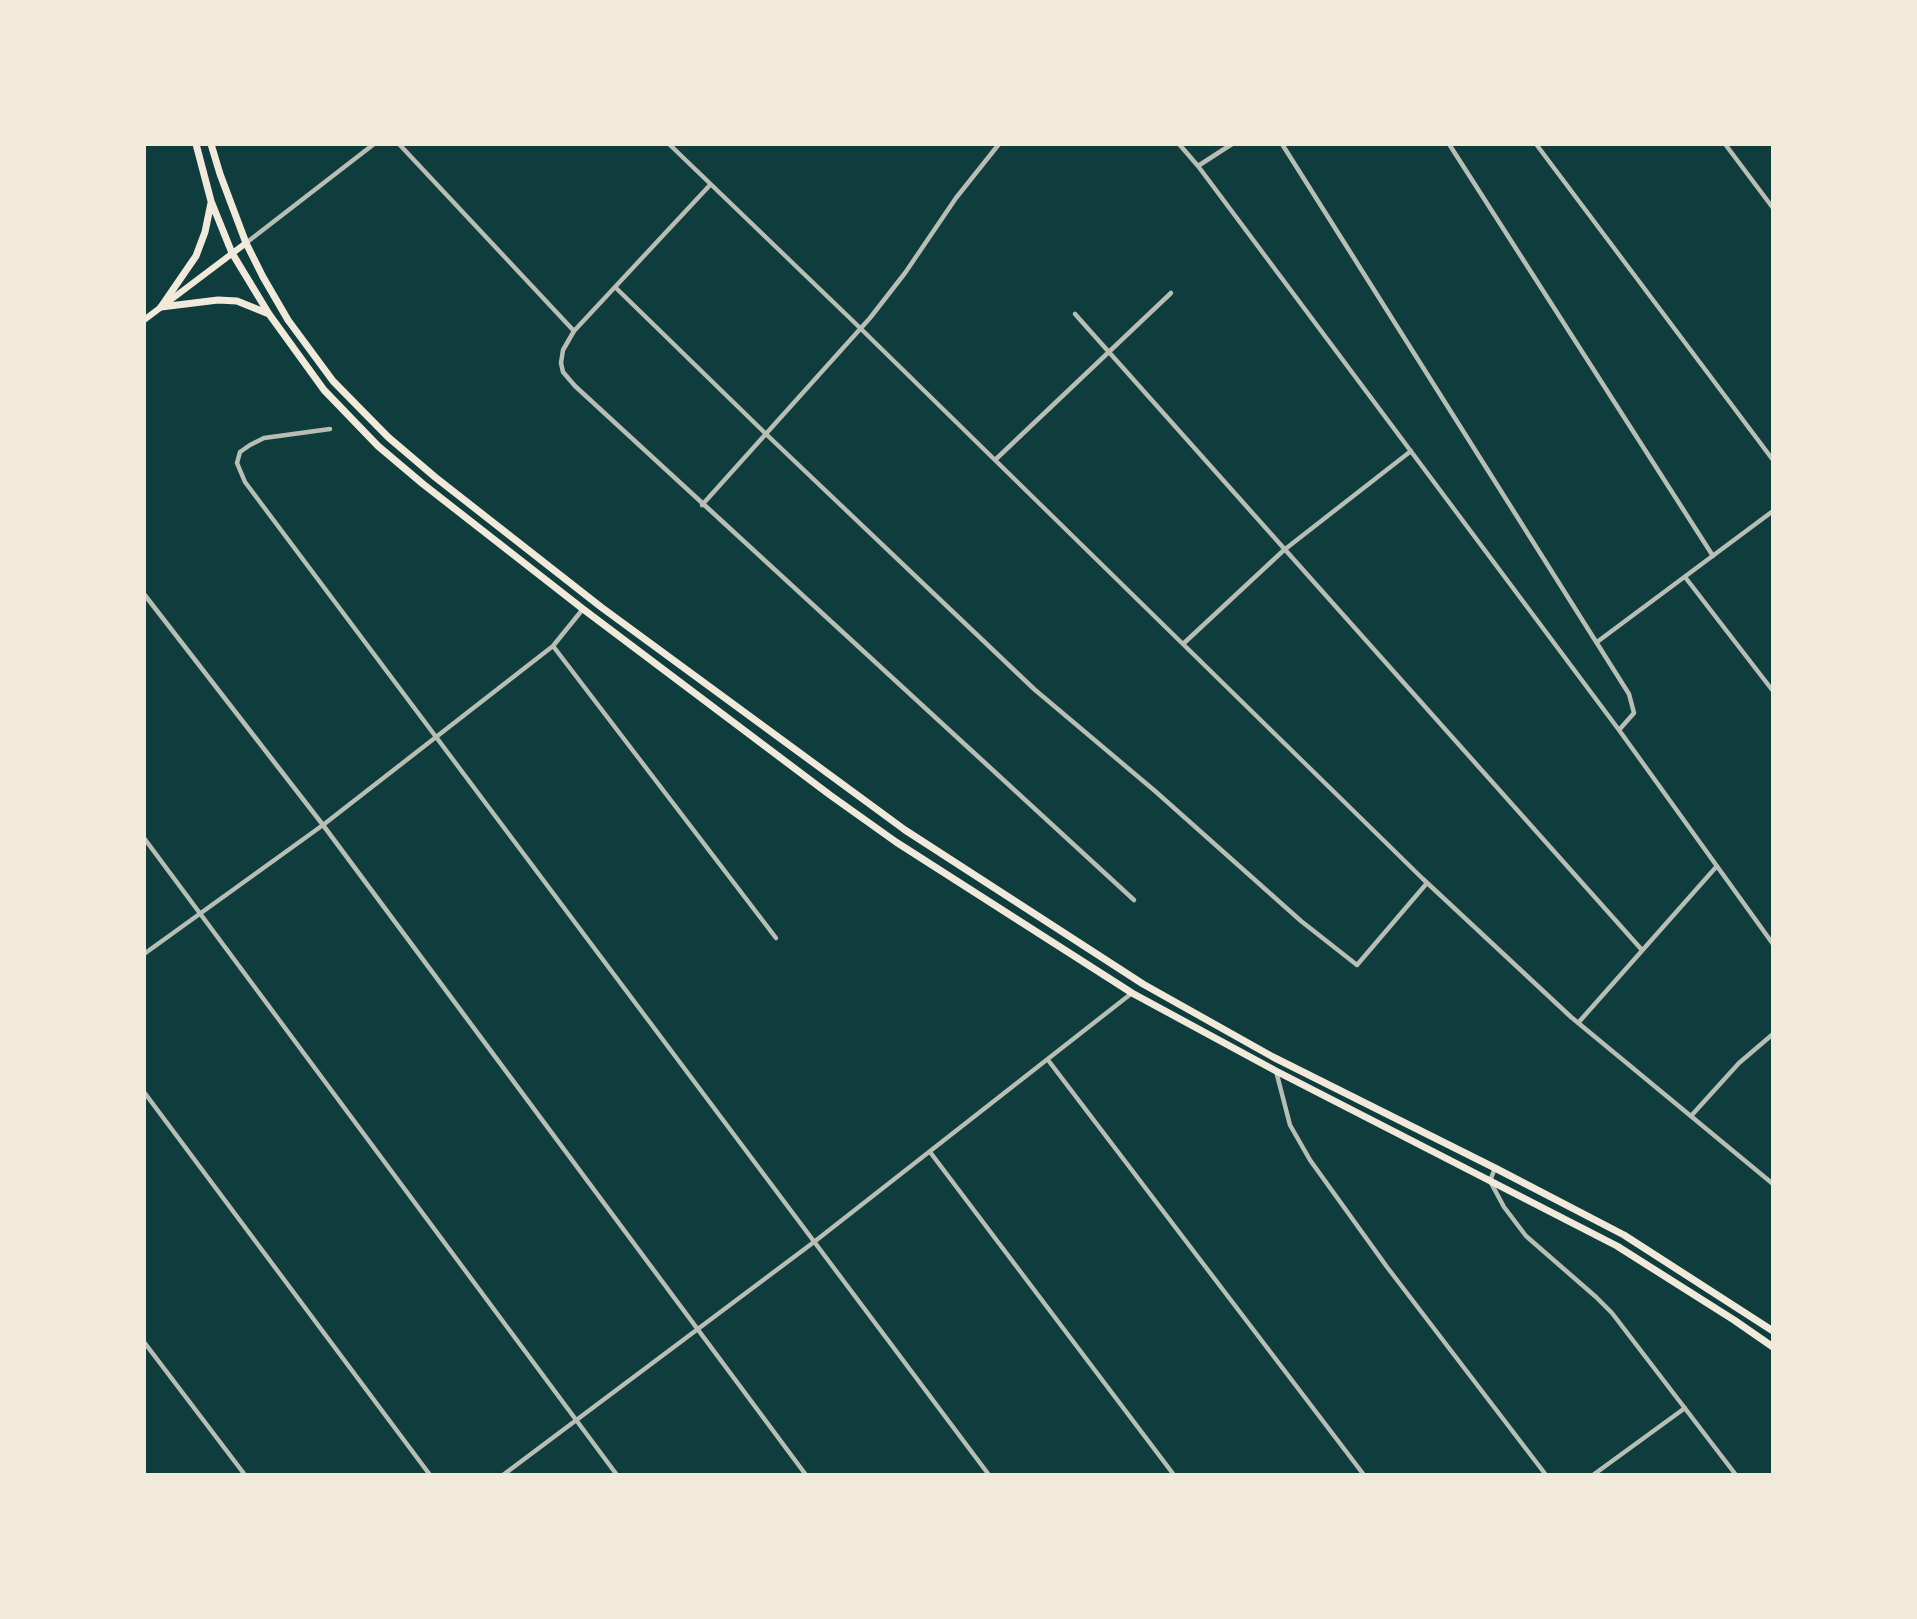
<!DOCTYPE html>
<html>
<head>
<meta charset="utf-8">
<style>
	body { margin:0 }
	#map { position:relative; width:1917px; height:1619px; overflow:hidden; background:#0f3d3e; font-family:Roboto,sans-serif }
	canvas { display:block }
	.frame { position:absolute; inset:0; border:146px solid #f1e9da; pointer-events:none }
</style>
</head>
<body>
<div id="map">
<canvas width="1917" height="1619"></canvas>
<div class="frame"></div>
</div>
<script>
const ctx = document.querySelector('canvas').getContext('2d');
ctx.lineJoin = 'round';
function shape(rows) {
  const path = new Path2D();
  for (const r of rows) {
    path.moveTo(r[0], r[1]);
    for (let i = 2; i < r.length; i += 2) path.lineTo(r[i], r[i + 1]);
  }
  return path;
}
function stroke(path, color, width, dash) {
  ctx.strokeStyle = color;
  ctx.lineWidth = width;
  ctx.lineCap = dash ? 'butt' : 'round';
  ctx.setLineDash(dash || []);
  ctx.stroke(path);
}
stroke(shape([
	[399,144,574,331,563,350,561,363,563,372,575,386,1134,900],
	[669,144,856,324,1423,879,1571,1017,1773,1184],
	[1179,144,1198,166,1619,730,1773,944],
	[1282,144,1629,694,1634,713,1619,730],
	[1449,144,1713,556],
	[1536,144,1773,460],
	[1725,144,1773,208],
	[1198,166,1232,144],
	[246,243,374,144],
	[615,287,766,434,1034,689,1155,791,1301,921,1357,965,1427,883],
	[1075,314,1642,950],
	[574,331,710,185],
	[330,429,264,438,250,445,240,452,237,463,245,482,989,1475],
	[995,460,1171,293],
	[702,505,870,318,905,273,956,198,999,144],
	[1685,577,1773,691],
	[144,594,323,825,806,1475],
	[1597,642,1773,511],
	[1183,644,1284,550,1411,451],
	[553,646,776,938],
	[144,838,617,1475],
	[144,954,323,825,553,646,583,609],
	[1578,1023,1717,866],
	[1048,1060,1364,1475],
	[1276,1071,1290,1125,1310,1160,1387,1267,1546,1475],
	[144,1092,430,1475],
	[1691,1116,1739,1063,1773,1034],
	[930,1152,1174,1475],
	[1495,1168,1490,1181,1504,1207,1526,1236,1596,1297,1612,1313,1736,1475],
	[144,1342,245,1475],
	[503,1475,814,1242,1132,993],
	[1593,1475,1685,1408]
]), '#b8beb3', 4.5);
stroke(shape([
	[144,320,246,243]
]), '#f1e9da', 6);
stroke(shape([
	[196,144,211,201,232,253,269,314,324,390,378,446,423,484,583,609,830,795,896,842,1132,993,1276,1071,1617,1246,1734,1320,1773,1347],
	[211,144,220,174,246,243,263,277,288,320,333,381,388,437,435,477,601,607,905,830,1143,984,1273,1057,1495,1168,1624,1235,1773,1331],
	[161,307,196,256,205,232,211,203],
	[161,307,218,300,237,301,269,314]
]), '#f1e9da', 7);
</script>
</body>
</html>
